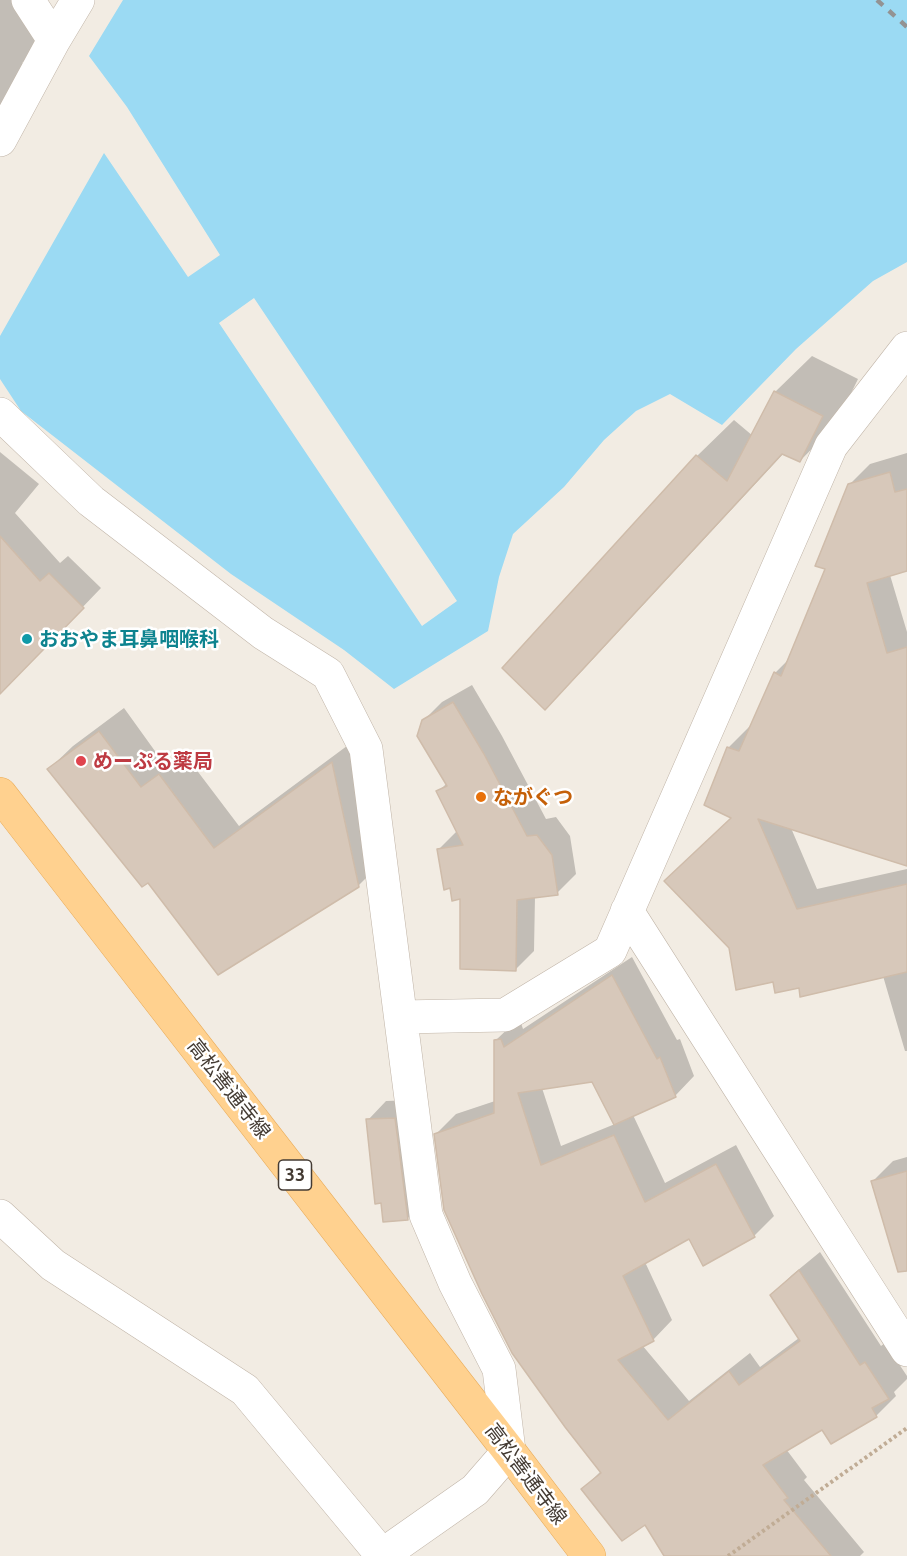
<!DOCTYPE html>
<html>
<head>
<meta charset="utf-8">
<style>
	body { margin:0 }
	canvas { display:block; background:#f2ece3 }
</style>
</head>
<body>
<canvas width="907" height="1556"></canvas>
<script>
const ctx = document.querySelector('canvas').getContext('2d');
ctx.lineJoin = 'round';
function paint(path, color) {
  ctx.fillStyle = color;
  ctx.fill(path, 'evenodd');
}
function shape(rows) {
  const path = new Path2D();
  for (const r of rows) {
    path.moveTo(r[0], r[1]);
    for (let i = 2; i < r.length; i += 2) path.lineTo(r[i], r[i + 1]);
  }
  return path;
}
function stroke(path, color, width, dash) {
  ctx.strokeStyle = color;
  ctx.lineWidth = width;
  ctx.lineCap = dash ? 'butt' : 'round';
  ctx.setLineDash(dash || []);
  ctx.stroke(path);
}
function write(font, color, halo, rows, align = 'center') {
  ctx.font = font + ' Ubuntu,"Noto Sans JP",sans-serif';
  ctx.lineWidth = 5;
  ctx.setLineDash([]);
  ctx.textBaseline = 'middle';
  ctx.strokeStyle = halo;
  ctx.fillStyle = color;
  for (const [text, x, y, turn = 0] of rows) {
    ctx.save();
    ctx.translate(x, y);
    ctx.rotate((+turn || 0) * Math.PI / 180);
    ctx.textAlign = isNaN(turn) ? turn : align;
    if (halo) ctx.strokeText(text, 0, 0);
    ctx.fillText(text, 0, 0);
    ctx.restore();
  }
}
paint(shape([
	[123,0,907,0,907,262,873,281,796,349,722,425,670,394,636,411,604,440,564,487,513,534,499,577,488,631,394,689,344,650,231,574,21,411,0,379,0,336,104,153,188,277,220,255,127,107,89,56],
	[254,298,457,601,422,626,219,323]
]), '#9bdaf3');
paint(shape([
	[0,0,25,0,44,41,22,63,25,68,0,116],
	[812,356,858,379,836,424,800,461,784,453,582,671,545,707,697,456,734,420,753,436,775,392],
	[0,452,39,484,15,513,60,563,68,556,101,588,31,661,0,668],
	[907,453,907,570,890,575,907,632,907,865,791,828,817,889,907,869,907,1051,905,1051,883,976,800,987,733,817,706,804,729,747,749,727,751,728,775,673,790,658,827,568,849,485,870,464],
	[472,685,502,736,546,819,556,817,570,836,576,874,557,893,535,896,534,951,516,969,462,897,451,886,439,849,457,831,438,792,447,783,423,721,442,702],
	[124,708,165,765,183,752,239,826,355,740,382,862,358,886,149,881,49,769,73,746],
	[632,957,677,1040,680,1039,694,1076,675,1096,633,1115,665,1183,736,1145,774,1216,754,1236,704,1264,689,1237,645,1262,672,1320,653,1340,642,1345,689,1401,750,1353,760,1367,799,1338,772,1295,792,1275,820,1252,881,1346,885,1343,907,1376,907,1379,894,1392,896,1396,876,1416,822,1428,786,1449,807,1477,804,1480,864,1552,860,1556,666,1556,646,1523,583,1489,602,1470,436,1134,456,1114,495,1101,496,1040,516,1021,520,1020,523,1029],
	[593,1081,615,1124,561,1146,542,1088],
	[413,1100,426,1200,407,1219,368,1120,386,1101],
	[907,1157,907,1229,873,1181,893,1161]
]), '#0003');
const building = shape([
	[774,391,823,416,800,462,782,454,545,710,502,668,696,455,727,481,774,391],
	[890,472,895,492,907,489,907,571,867,583,887,653,907,647,907,866,758,819,797,909,907,884,907,972,800,997,799,988,775,993,773,982,736,990,729,948,664,881,731,818,704,805,727,747,739,751,774,672,781,676,825,569,815,566,848,484,890,472],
	[0,536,40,581,49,573,84,608,0,694,0,536],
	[453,702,484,754,527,836,537,835,552,855,558,895,517,900,516,971,460,969,460,899,452,901,450,888,444,890,437,849,463,845,436,791,447,786,417,736,422,720,453,702],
	[99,731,141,787,159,774,214,848,332,762,359,887,218,975,148,883,142,887,47,769,99,731],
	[612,975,657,1059,660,1057,676,1097,614,1125,592,1082,518,1093,541,1165,614,1135,645,1202,716,1164,755,1237,703,1266,689,1239,623,1276,654,1341,618,1360,668,1420,729,1371,739,1385,800,1341,770,1295,799,1270,860,1365,865,1362,889,1399,872,1408,877,1417,831,1444,822,1430,763,1465,788,1498,784,1500,831,1556,664,1556,645,1525,622,1541,581,1489,601,1473,565,1427,512,1353,482,1294,444,1210,434,1134,494,1113,494,1040,501,1039,504,1047,612,975],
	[395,1118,408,1220,383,1222,381,1203,375,1204,366,1119,395,1118],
	[907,1171,907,1271,898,1272,871,1181,907,1171]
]);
paint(building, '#d7c8ba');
stroke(building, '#cfbcaa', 1.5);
const minor = shape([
	[28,0,54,40],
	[0,140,54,40,78,0],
	[0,414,91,501,263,633,328,674,366,749,426,1215,455,1283,499,1369,509,1451,475,1490,381,1556],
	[627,911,907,1350],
	[401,1017,505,1015,610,951,831,446,907,348],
	[0,1216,53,1265,245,1390,382,1555]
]);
const major = shape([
	[0,794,509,1451,589,1556]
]);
stroke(minor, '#c1b5a8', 34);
stroke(major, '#e9ac5a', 34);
stroke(shape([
	[728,1556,907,1428]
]), '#c0ac95', 4, [3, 3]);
stroke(minor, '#fff', 33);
stroke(major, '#ffd18f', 33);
stroke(shape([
	[877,0,907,27]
]), '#939393', 4.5, [8, 8]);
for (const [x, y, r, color] of [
	[27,639,6,"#0f9aa8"],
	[81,761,6,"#e0444e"],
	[481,797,6,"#e8710a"]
]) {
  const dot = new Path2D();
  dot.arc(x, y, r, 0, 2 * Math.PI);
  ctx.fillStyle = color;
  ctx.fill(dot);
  stroke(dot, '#fff', 2);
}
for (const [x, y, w] of [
	[295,1175,33]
]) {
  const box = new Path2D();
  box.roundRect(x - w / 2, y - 15, w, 30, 4.5);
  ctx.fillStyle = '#fff';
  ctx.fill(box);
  stroke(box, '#443b33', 1.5);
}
write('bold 18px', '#443b33', null, [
	["33",295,1175]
]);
write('bold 20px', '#0d838f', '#fff', [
	["おおやま耳鼻咽喉科",39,639]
], 'left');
write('bold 20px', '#be3a42', '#fff', [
	["めーぷる薬局",93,761]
], 'left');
write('bold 20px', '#c56008', '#fff', [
	["ながぐつ",493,797]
], 'left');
write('20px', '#443b33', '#fff', [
	["高松善通寺線",229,1089,52],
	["高松善通寺線",526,1474,53]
]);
</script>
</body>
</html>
